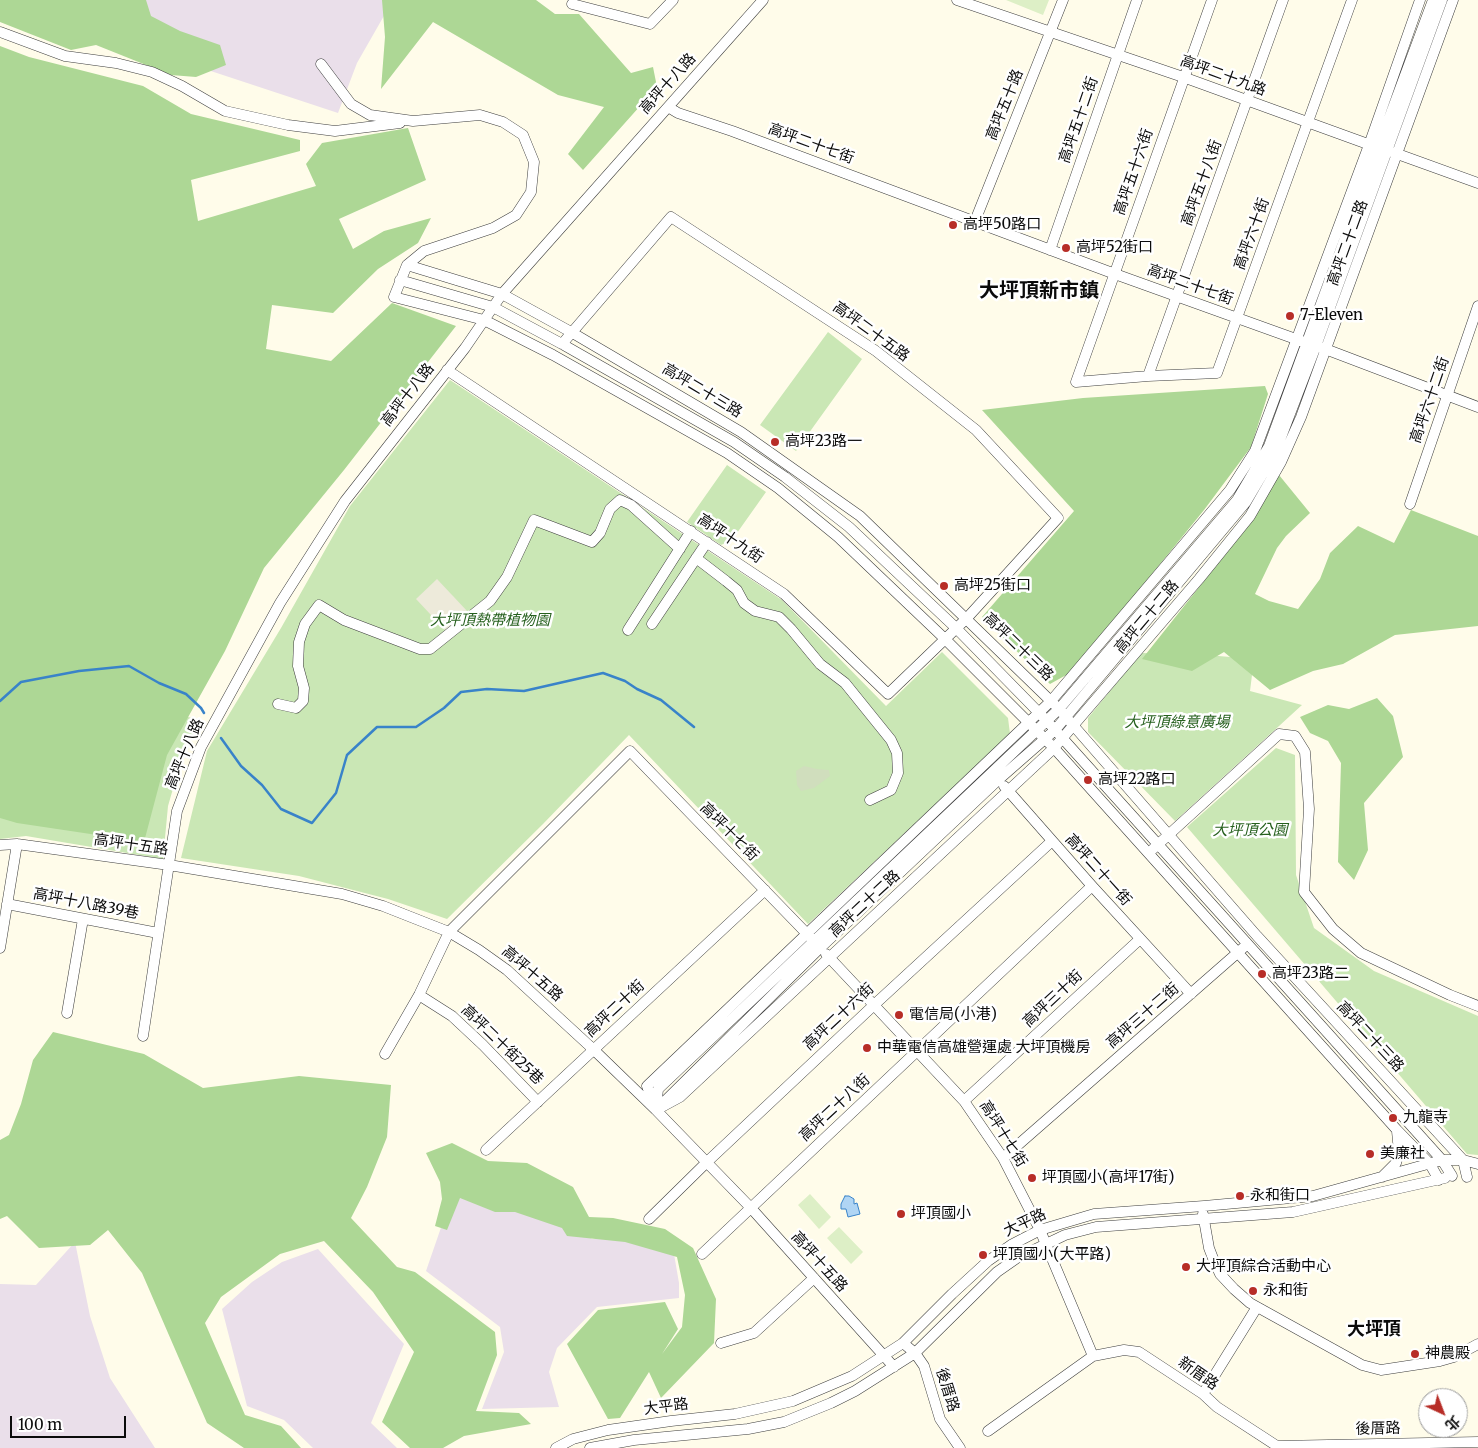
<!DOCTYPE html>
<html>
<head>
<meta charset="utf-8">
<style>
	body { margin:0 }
	#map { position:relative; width:1478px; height:1448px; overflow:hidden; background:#fffcea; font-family:Merriweather,"Noto Sans TC",serif }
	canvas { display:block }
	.north { position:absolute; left:1418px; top:1388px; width:50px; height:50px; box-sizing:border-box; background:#fff; border:1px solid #9d9d9d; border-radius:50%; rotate:137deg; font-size:14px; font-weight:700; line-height:20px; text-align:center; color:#0b0b0b }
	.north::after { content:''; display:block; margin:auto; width:18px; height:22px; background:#b72d27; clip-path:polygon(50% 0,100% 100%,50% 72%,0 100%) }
	.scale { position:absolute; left:10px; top:1416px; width:116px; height:22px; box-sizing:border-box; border:2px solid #0b0b0b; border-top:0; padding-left:6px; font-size:15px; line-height:18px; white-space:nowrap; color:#0b0b0b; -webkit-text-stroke:4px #fff; paint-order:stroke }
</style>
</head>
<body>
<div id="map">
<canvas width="1478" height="1448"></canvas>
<div class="north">北</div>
<div class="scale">100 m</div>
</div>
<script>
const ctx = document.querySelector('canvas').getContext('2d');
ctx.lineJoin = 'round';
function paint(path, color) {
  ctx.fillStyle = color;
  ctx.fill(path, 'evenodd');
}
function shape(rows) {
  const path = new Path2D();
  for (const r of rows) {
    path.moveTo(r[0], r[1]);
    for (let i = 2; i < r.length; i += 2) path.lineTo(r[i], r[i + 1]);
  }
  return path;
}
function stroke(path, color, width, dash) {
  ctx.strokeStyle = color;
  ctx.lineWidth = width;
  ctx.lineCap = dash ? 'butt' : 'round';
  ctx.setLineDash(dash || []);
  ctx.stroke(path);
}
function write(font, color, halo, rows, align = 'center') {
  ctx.font = font + ' Merriweather,"Noto Sans TC",serif';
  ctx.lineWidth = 5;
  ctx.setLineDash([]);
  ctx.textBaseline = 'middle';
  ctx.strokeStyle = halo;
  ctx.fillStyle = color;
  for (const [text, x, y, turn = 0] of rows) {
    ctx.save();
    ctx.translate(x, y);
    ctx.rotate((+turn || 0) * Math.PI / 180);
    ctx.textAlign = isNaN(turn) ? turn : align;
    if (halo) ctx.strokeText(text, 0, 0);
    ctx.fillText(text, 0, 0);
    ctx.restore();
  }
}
paint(shape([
	[137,0,393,0,357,63,338,113,129,44],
	[455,1187,578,1227,592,1239,615,1237,674,1254,679,1283,679,1298,597,1307,557,1348,549,1372,559,1407,482,1409,504,1352,500,1327,426,1271],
	[75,1242,90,1316,110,1378,155,1448,0,1448,0,1284,36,1285],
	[318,1249,404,1344,371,1423,397,1448,313,1448,284,1420,247,1406,222,1309,252,1282,282,1262]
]), '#eadfea');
paint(shape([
	[828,332,862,359,796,451,760,425],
	[450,380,782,600,886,706,942,652,1008,718,1010,734,808,924,629,735,543,824,447,919,388,899,299,876,181,858,207,751,281,628,350,506],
	[727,465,766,492,732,540,721,545,687,522],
	[1141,653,1195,654,1254,659,1250,691,1302,705,1175,821,1088,732,1088,718],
	[183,716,202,720,183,754,168,806,163,859,26,836,0,839,0,772],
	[1276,748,1295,755,1296,875,1314,928,1374,971,1478,1016,1478,1155,1467,1154,1187,827]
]), '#cae7b5');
paint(shape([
	[0,0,146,0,151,16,180,31,220,45,226,65,196,77,171,75,96,45,71,50,0,22],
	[382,0,536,0,555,14,579,14,631,73,653,67,657,87,583,170,568,154,604,107,558,95,433,22,381,89,385,37],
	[0,46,29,57,143,86,191,114,300,140,300,151,191,180,198,221,316,186,306,164,322,143,408,128,426,180,339,219,353,249,384,231,431,218,418,243,378,269,333,313,272,305,266,349,331,361,392,303,456,326,344,470,264,568,225,651,167,755,144,842,17,823,0,818],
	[1265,386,1268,394,1251,447,1204,510,1095,644,1068,674,1050,684,982,617,1074,511,982,410,1083,398],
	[1279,475,1310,513,1286,536,1277,548,1255,594,1269,601,1298,609,1320,579,1330,553,1358,526,1394,543,1411,510,1478,536,1478,626,1395,635,1343,664,1313,671,1270,690,1224,652,1192,671,1142,659,1247,527],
	[1377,698,1393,716,1403,757,1364,803,1368,850,1354,880,1338,862,1341,763,1328,741,1310,733,1300,717,1328,705,1349,709],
	[53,1032,144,1054,203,1088,299,1076,391,1085,387,1137,367,1187,351,1218,397,1267,415,1272,495,1332,497,1355,476,1411,519,1413,531,1424,464,1436,443,1448,410,1448,382,1422,414,1352,373,1292,324,1241,280,1254,221,1297,205,1323,245,1415,281,1426,301,1448,244,1448,207,1423,142,1273,108,1230,90,1245,39,1248,7,1216,0,1219,0,1140,9,1135,21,1104,33,1060],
	[452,1143,488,1161,527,1163,573,1187,589,1217,613,1218,665,1229,693,1248,716,1299,714,1343,661,1398,649,1372,620,1418,608,1419,567,1344,598,1310,665,1302,678,1329,662,1354,682,1327,685,1295,677,1257,625,1242,567,1236,562,1228,515,1212,495,1212,460,1198,447,1230,435,1226,442,1199,440,1182,426,1153]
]), '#add795');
paint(shape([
	[804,766,817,769,829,770,830,776,814,788,801,791,797,785,796,771]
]), '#d0debd');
paint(shape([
	[1006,0,1049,0,1043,15],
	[810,1194,831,1217,819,1229,798,1205],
	[839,1227,863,1252,851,1264,827,1238]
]), '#ddefc6');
paint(shape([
	[437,579,468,612,447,632,416,599]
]), '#edeada');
const water = shape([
	[845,1196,849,1196,854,1199,854,1204,857,1203,860,1214,848,1217,846,1209,841,1209,841,1204,845,1196]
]);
paint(water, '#b0d5f4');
stroke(water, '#3983c9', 1);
stroke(shape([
	[0,701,21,682,79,671,129,666,159,683,186,694,201,708,204,713],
	[221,738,241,766,262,785,281,809,312,823,336,793,347,755,377,727,416,727,444,708,461,692,487,689,524,691,603,673,625,681,637,689,661,700,694,727]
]), '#3983c9', 2.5);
const minor = shape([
	[957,0,1183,77,1376,147],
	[1212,0,1076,382,1148,376,1217,373,1352,0],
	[572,4,650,24,673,0],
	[0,32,65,56,116,63,152,72,182,86,225,111,288,125,335,131,400,123],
	[321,64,351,104,370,115,413,121,480,115,503,122,523,135,534,162,531,192,516,215,493,228,424,251,407,265,394,297,484,320,553,355,727,453,778,488,838,537,945,639,1054,748,1397,1130,1430,1164,1439,1180],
	[668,107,678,113,732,131,1115,274,1304,342],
	[1392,152,1478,183],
	[975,221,1063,0],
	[1050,250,1137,0],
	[407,265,502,294,571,332,741,432,860,516,1059,709,1257,936,1463,1160,1467,1177],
	[400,280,493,307,562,344,734,442,785,477,849,527,956,628,1047,721,1442,1160,1452,1176],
	[1320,347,1478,407],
	[447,370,784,594,888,694,967,618,1058,518,976,430,876,351,671,217,562,344],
	[1148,376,1283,0],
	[1410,504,1478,306],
	[696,558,726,581,737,590,744,603,755,611,779,617,791,629,820,664,845,683,891,740,897,753,898,773,891,790,870,800],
	[652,624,707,542],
	[628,630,691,531],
	[278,704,296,708,303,701,304,688,298,666,299,642,305,624,319,605,344,620,420,649,430,649,490,601,507,577,534,520,592,542,600,533,610,509,620,500,631,505,680,549],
	[1004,786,1092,886,1191,994],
	[0,845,17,844,169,865,342,894,383,906,449,932,479,950,507,970,594,1050,656,1110,751,1208,894,1367],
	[1153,849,1279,734,1295,736,1305,752,1309,809,1304,892,1333,929,1361,953,1450,995,1478,1006],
	[7,904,158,933],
	[0,948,17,844],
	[826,954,964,1101,1003,1158,1040,1230,1093,1356],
	[419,995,452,1016,483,1045,538,1102],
	[67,1013,83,919],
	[143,1036,177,811,201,747,280,603,345,501,465,348,502,294,763,0],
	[385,1054,419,995,449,932,630,751,811,938],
	[964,1101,1140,939],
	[664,1102,820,948,998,780,1055,730,1246,502,1275,453,1316,346,1442,0],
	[655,1107,647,1086,1051,701,1230,490,1255,451,1369,145,1420,0],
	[656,1110,680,1097,1054,748,1199,579,1250,516,1281,462,1301,417,1453,0],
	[656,1110,658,1089,1059,709,1237,500,1269,446,1378,148,1433,0],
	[486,1150,765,890],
	[1003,1158,1243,948],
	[1382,1177,1396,1163,1399,1152,1397,1131],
	[1203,1214,1209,1248,1214,1261,1220,1274,1234,1289,1250,1303,1362,1365,1381,1370,1440,1361,1454,1357,1478,1344],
	[649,1219,707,1162,874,1005,1052,841],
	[702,1254,1092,886],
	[721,1343,754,1333,814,1278],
	[903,1343,915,1353,924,1366,940,1419,960,1448],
	[1203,1394,1257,1307],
	[988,1431,1093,1356,1124,1350,1139,1352,1203,1394,1217,1407,1280,1448],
	[1278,1446,1478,1442],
	[556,1448,573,1439,608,1430,671,1421,735,1414,793,1401,852,1376,903,1343,952,1294,988,1261,1011,1245,1040,1230,1094,1214,1204,1206,1313,1196,1442,1160,1463,1160,1478,1164],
	[590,1448,634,1440,748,1429,784,1422,831,1403,855,1391,915,1353,997,1272,1017,1258,1065,1235,1096,1227,1293,1212,1445,1178]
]);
stroke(minor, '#3e3e3e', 11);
stroke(minor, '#fff', 10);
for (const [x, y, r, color] of [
	[953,225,5,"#b72d27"],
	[1066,248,5,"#b72d27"],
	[1290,316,5,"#b72d27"],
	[775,442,5,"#b72d27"],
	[944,586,5,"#b72d27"],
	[1088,780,5,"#b72d27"],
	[1262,974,5,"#b72d27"],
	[899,1015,5,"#b72d27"],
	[867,1048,5,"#b72d27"],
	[1393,1118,5,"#b72d27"],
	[1370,1154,5,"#b72d27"],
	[1032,1178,5,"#b72d27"],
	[1240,1196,5,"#b72d27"],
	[901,1214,5,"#b72d27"],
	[983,1255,5,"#b72d27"],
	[1186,1267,5,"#b72d27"],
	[1253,1291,5,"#b72d27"],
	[1415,1354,5,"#b72d27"]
]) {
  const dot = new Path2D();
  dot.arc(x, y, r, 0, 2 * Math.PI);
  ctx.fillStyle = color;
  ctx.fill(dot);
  stroke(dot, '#fff', 2);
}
write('15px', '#0b0b0b', '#fff', [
	["高坪二十九路",1223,76,20],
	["高坪十八路",668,84,-48],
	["高坪五十路",1005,105,-68],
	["高坪五十二街",1079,120,-71],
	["高坪二十七街",811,144,20],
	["高坪五十六街",1134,172,-71],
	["高坪五十八街",1202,183,-70],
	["高坪六十街",1252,234,-70],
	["高坪二十二路",1348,243,-70],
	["高坪二十七街",1190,285,20],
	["高坪二十五路",871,332,36],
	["高坪二十三路",702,391,31],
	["高坪十八路",408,395,-52],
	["高坪六十二街",1430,400,-71],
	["高坪十九街",730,539,34],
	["高坪二十二路",1147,617,-50],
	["高坪二十三路",1018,647,44],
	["高坪十八路",185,754,-67],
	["高坪十七街",729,832,45],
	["高坪十五路",131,845,8],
	["高坪二十一街",1098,870,48],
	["高坪十八路39巷",86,904,11],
	["高坪二十二路",865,904,-43],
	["高坪十五路",532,974,41],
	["高坪三十街",1053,999,-43],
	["高坪二十街",615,1009,-43],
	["高坪三十二街",1143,1016,-41],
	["高坪二十六街",839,1017,-43],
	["高坪二十三路",1370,1037,47],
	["高坪二十街25巷",502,1045,44],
	["高坪二十八街",835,1108,-43],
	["高坪十七街",1003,1134,58],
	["大平路",1025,1223,-25],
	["高坪十五路",819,1262,48],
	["新厝路",1198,1374,35],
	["後厝路",947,1390,73],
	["大平路",666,1407,-7],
	["後厝路",1378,1429,-1]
]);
write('15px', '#0b0b0b', '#fff', [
	["高坪50路口",963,225],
	["高坪52街口",1076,248],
	["7-Eleven",1300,316],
	["高坪23路一",785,442],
	["高坪25街口",954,586],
	["高坪22路口",1098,780],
	["高坪23路二",1272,974],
	["電信局(小港)",909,1015],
	["中華電信高雄營運處 大坪頂機房",877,1048],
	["九龍寺",1403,1118],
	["美廉社",1380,1154],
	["坪頂國小(高坪17街)",1042,1178],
	["永和街口",1250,1196],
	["坪頂國小",911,1214],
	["坪頂國小(大平路)",993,1255],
	["大坪頂綜合活動中心",1196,1267],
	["永和街",1263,1291],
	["神農殿",1425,1354]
], 'left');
write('italic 15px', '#26601e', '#fff', [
	["大坪頂熱帶植物園",490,621],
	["大坪頂綠意廣場",1177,723],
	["大坪頂公園",1250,831]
]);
write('bold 18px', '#0b0b0b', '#fff', [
	["大坪頂",1374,1330]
]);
write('bold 20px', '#0b0b0b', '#fff', [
	["大坪頂新市鎮",1039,291]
]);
</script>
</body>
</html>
